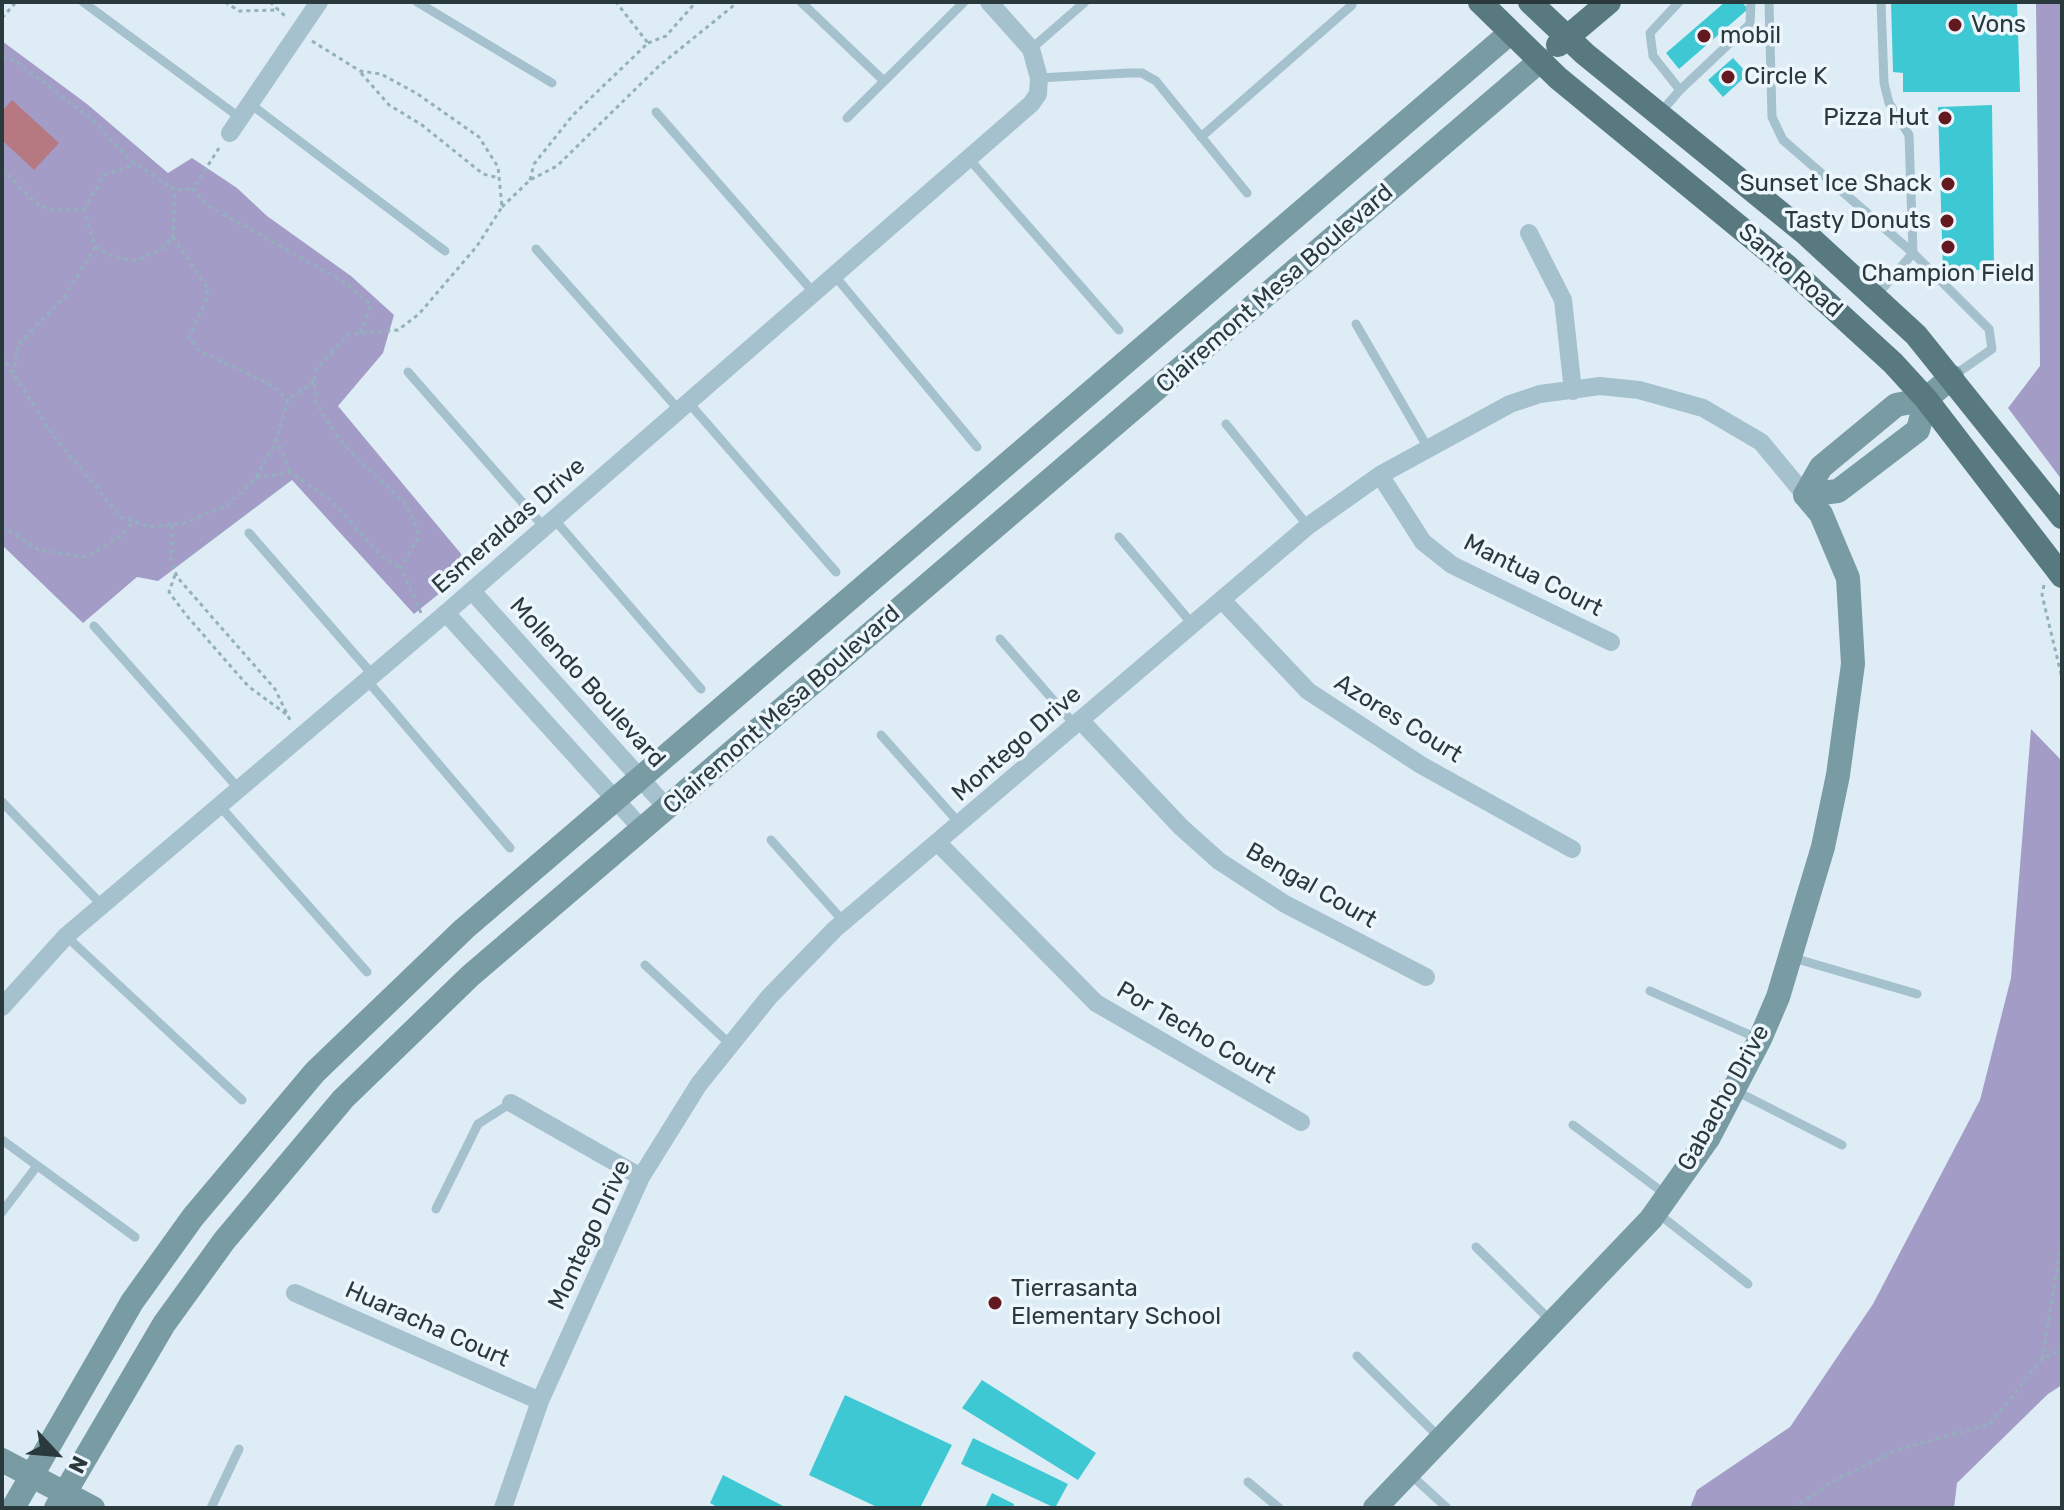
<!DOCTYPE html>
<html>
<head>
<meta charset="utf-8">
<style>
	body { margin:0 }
	#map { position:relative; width:2064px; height:1510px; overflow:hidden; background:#deedf5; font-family:Rubik,sans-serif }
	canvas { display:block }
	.frame { position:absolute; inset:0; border:4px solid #29393c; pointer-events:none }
	.north { position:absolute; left:16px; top:1414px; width:80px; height:80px; -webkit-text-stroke:6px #ecf6fc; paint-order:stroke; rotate:116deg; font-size:22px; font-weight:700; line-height:32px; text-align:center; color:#29393c }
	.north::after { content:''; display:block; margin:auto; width:28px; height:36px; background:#29393c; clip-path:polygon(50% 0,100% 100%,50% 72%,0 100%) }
</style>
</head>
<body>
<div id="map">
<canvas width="2064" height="1510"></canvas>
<div class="frame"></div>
<div class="north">N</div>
</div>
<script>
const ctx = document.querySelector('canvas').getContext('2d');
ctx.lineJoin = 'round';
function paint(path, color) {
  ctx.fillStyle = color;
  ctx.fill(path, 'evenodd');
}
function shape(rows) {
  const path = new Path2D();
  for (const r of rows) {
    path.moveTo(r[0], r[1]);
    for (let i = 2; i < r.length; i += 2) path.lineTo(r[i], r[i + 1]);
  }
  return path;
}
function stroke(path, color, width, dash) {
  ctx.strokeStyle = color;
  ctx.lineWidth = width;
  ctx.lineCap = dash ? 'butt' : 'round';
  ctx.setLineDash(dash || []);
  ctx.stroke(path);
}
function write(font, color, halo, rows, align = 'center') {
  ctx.font = font + ' Rubik,sans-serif';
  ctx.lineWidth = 7;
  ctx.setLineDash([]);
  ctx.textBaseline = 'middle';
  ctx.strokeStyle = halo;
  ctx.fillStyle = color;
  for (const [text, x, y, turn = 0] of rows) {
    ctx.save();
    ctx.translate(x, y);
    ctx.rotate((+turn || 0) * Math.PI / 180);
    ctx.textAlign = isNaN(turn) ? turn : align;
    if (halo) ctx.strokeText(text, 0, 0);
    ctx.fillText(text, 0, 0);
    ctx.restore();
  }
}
paint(shape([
	[2036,2,2062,2,2062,480,2008,408,2040,366],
	[2,41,87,104,168,173,192,158,237,188,267,216,351,276,394,315,383,353,338,406,472,567,414,614,292,480,158,581,137,577,83,623,2,545],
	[2031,729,2062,761,2062,1385,2048,1394,1957,1483,1954,1508,1690,1508,1697,1490,1790,1427,1873,1304,1980,1100,2011,978]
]), '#a39cc7');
paint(shape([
	[12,100,59,143,34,170,2,140,2,111]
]), '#b67981');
paint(shape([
	[1725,2,1742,2,1748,9,1679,69,1666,53],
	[1891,2,2017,2,2020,92,1903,92,1903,73,1893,72],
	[1733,58,1748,74,1723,97,1708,80],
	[1992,105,1994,269,1943,272,1938,107],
	[982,1380,1096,1453,1078,1480,962,1408],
	[845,1395,952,1445,920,1508,879,1508,809,1475],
	[973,1438,1068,1484,1055,1508,961,1464],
	[723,1475,787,1508,719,1508,710,1503],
	[992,1493,1014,1504,1013,1508,985,1508]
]), '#3ec8d3');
stroke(shape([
	[225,2,239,11,279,10],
	[270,2,286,17],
	[2,18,16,2],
	[312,41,360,71,381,74,416,93,479,137,498,167,502,207,477,246,419,314,398,330,350,334,317,367,314,381,316,402,329,424,345,446,404,502,413,518,419,536,401,568,421,613],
	[648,43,666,36,696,2],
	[2,56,17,62,94,121,129,159,175,190,193,189],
	[361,73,389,105,422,125,483,174,499,178],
	[219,148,193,189,207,205,346,283,371,305,360,332],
	[2,169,39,206,53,210,84,210,95,247,66,295,18,345,14,372],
	[530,180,534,164,573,115,648,43,616,2],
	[502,207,530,180,557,166,659,66,738,2],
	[84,210,104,175,136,164],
	[173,237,206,286,208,296,189,337,198,350,273,386,288,400],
	[95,247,114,257,136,261,162,249,173,237,175,190],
	[2,356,52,434,121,517,150,527,184,523,228,505,256,478,290,472,332,501,382,557,401,568],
	[276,438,290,471],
	[256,477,274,446,288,400,314,381],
	[172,525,171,559,177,577,275,689,291,722],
	[2,526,39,550,86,557,118,538,134,521],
	[175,575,169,592,186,615,248,686,286,714],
	[2044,585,2042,595,2062,678],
	[2042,1359,2062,1240],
	[1793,1508,1835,1480,1900,1449,1990,1424,2042,1359,2062,1349]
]), '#92b1bc', 3, [4, 4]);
stroke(shape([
	[83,2,239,117],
	[417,2,552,83],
	[801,2,884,81],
	[1679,2,1650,33,1653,56,1680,90,1750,24,1751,2],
	[1769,2,1772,117,1783,140,1913,253,1989,329,1992,349,1953,376],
	[1031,49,1085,2],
	[1039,78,1128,73,1142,73,1156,81,1247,193],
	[249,103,445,251],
	[656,112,814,293],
	[1660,113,1680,90],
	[847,118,964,2],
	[1201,137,1352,5],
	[970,160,1119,330],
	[536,249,679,410],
	[835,276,977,447],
	[1877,295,1913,253,1909,135,1889,103,1884,83,1881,2],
	[1356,324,1428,448],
	[408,372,544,527],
	[689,403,836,572],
	[1226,424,1308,526],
	[554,519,701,689],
	[249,533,372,674],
	[1119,537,1193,625],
	[94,626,239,789],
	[1000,639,1075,725],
	[366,679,510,848],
	[881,735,960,824],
	[2,802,102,905],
	[218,804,367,972],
	[771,840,844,922],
	[66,936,242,1100],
	[1790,957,1917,994],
	[645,965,731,1045],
	[1650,991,1757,1038],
	[1734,1090,1842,1145],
	[1573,1125,1665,1194],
	[2,1140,135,1237],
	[436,1209,478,1124,511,1103],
	[2,1212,37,1166],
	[1656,1212,1748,1284],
	[1476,1247,1550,1320],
	[1357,1356,1441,1439],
	[1411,1475,1447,1508],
	[1248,1482,1279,1508],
	[211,1508,239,1449]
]), '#a5c1cd', 9);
stroke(shape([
	[230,133,319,2],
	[1529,233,1563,300,1573,391],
	[1380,475,1423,542,1452,565,1611,642],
	[472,591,667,808],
	[1222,600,1308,691,1421,765,1572,849],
	[446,613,642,829],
	[1080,720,1181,827,1219,861,1285,904,1426,977],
	[938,843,1096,1003,1301,1122],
	[2,1007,66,936,446,613,1031,104,1038,94,1039,78,1031,49,989,2],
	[511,1103,641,1177],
	[295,1293,540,1401],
	[503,1508,540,1401,641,1177,699,1084,769,997,835,929,1308,526,1380,475,1510,404,1540,394,1600,386,1639,390,1703,408,1761,442,1805,495]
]), '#a5c1cd', 18);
stroke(shape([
	[1805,495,1821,467,1896,405,1926,399,1952,377],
	[1805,495,1838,491,1918,430,1926,399],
	[2,1460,93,1508],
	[13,1508,132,1302,193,1217,315,1072,464,929,1510,33],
	[56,1508,164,1324,224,1241,343,1099,470,976,1541,60],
	[1375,1508,1651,1219,1709,1137,1760,1039,1778,997,1823,847,1838,775,1853,664,1848,578,1821,514,1805,495]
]), '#799ba4', 24);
stroke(shape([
	[1480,2,1558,78,1788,267,1893,363,1926,399,2062,576],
	[1530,2,1585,54,1805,233,1916,335,2062,517],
	[1558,45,1609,2]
]), '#58797f', 24);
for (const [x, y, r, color] of [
	[1955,25,8,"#631920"],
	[1704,36,8,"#631920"],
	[1728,77,8,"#631920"],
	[1945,118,8,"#631920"],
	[1948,184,8,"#631920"],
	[1947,221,8,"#631920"],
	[1948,247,8,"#631920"],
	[995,1303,8,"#631920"]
]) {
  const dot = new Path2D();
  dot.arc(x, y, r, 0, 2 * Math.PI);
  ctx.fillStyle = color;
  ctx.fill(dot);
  stroke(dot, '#ecf6fc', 3);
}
write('24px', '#29393c', '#ecf6fc', [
	["Vons",1971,25],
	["mobil",1720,36],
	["Circle K",1744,77],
	["Pizza Hut",1929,118,"right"],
	["Sunset Ice Shack",1932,184,"right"],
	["Tasty Donuts",1931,221,"right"],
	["Champion Field",1948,274,"center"],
	["Tierrasanta",1011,1289],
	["Elementary School",1011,1317]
], 'left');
write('24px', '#29393c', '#ecf6fc', [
	["Santo Road",1790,271,41],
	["Clairemont Mesa Boulevard",1275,289,-41],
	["Esmeraldas Drive",509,526,-41],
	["Mantua Court",1533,576,27],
	["Mollendo Boulevard",587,683,48],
	["Clairemont Mesa Boulevard",782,710,-41],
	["Azores Court",1398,719,32],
	["Montego Drive",1017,744,-41],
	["Bengal Court",1311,886,30],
	["Por Techo Court",1196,1033,30],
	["Gabacho Drive",1724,1098,-61],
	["Montego Drive",590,1235,-65],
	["Huaracha Court",427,1325,24]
]);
</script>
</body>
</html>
